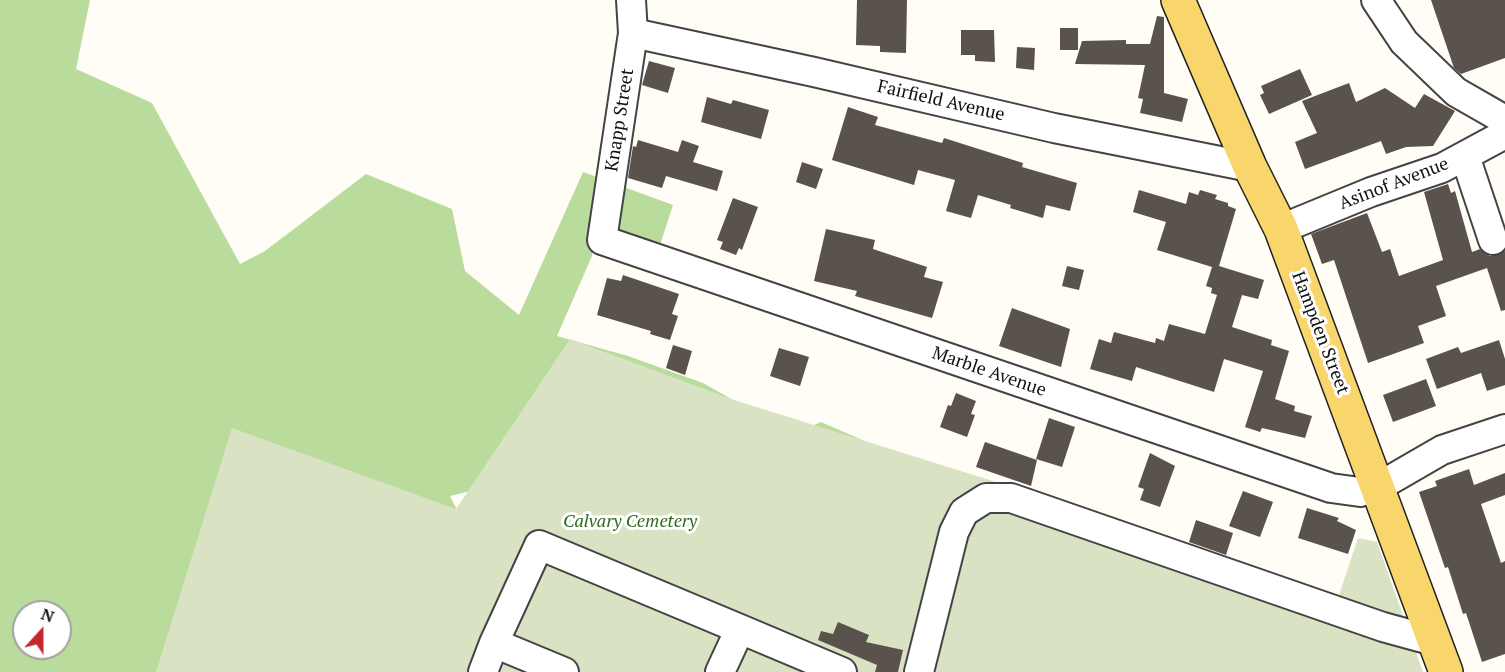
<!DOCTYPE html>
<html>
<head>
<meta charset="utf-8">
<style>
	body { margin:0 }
	#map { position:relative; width:1505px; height:672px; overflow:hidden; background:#fffdf5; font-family:"PT Serif",serif }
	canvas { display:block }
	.north { position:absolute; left:12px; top:600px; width:60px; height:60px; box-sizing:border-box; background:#fff; border:2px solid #a0a0a0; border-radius:50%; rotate:21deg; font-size:16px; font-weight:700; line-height:24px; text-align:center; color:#111 }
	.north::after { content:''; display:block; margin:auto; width:21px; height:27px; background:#c4262e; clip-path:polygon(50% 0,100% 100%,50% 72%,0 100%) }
</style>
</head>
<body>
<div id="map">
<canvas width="1505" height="672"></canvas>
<div class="north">N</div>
</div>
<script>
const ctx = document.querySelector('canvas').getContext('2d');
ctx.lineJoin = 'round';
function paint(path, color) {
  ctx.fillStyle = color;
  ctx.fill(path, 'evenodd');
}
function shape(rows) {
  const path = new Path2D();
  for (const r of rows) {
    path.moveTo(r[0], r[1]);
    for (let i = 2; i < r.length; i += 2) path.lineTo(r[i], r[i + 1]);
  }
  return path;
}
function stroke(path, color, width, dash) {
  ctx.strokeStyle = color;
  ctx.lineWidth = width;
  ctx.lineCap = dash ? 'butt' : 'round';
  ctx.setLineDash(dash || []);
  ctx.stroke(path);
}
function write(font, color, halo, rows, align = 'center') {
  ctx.font = font + ' "PT Serif",serif';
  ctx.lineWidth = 6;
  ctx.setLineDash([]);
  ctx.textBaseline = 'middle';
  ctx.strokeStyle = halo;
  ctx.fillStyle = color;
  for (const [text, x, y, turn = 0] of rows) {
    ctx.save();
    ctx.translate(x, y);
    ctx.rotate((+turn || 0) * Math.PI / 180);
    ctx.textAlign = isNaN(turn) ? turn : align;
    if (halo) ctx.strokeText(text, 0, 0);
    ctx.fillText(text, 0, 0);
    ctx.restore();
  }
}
paint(shape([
	[0,0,90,0,76,69,152,103,240,264,265,251,366,174,452,209,465,271,519,315,583,172,673,205,660,245,593,225,592,256,557,336,628,356,703,383,793,434,821,422,963,484,495,485,450,496,479,554,420,672,0,672],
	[24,612,60,612,60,648,24,648]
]), '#b9dc9c');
paint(shape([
	[570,339,731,399,1047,498,1336,604,1358,538,1377,542,1423,672,156,672,232,428,456,509]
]), '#d9e3c4');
paint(shape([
	[857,0,907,0,906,53,880,52,880,46,856,45],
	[1431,0,1505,0,1505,58,1461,74,1454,68],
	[1157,16,1164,17,1164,93,1188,99,1182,122,1140,113,1143,99,1138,98,1145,65,1075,64,1082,41,1126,40,1126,44,1150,44],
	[1060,28,1078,28,1078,50,1060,50],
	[961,30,994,30,995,62,975,61,975,55,961,55],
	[1017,47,1035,48,1034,70,1016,68],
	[649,61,675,68,668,93,642,85],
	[1300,69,1312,95,1269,114,1260,95,1264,93,1261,86],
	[1349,83,1356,102,1385,88,1415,108,1424,94,1455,111,1433,146,1406,147,1386,154,1381,141,1305,169,1295,142,1317,133,1302,101],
	[707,97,731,104,733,100,769,110,761,139,701,122],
	[848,107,878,117,875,125,942,143,944,138,1023,163,1022,167,1077,183,1070,211,1046,205,1043,218,1010,208,1011,205,978,195,971,218,946,211,955,180,918,170,914,185,832,160],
	[638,140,678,152,682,140,699,146,693,162,723,171,717,191,666,176,662,188,628,178,633,146,636,147],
	[802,162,823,169,816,189,796,182],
	[1448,184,1451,193,1455,191,1472,252,1480,249,1490,256,1505,251,1505,310,1501,311,1487,268,1436,286,1446,316,1418,326,1424,343,1368,363,1334,260,1322,264,1311,234,1367,213,1382,252,1390,249,1399,276,1443,260,1424,192],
	[1139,190,1186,204,1189,192,1198,195,1200,190,1217,195,1215,199,1228,203,1228,206,1236,209,1219,266,1264,280,1258,299,1242,295,1232,327,1272,340,1271,345,1289,351,1275,399,1295,406,1294,411,1312,416,1305,438,1262,428,1260,432,1245,427,1263,371,1224,359,1214,392,1136,367,1132,381,1090,369,1099,339,1111,343,1114,332,1155,343,1156,338,1164,341,1169,324,1205,334,1217,295,1211,293,1212,288,1206,286,1212,267,1157,250,1166,222,1133,212],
	[733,198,758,207,742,250,739,248,736,255,720,249,723,242,717,240],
	[826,229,875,240,873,249,927,267,924,277,943,282,932,318,855,296,857,291,814,281],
	[1067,266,1084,270,1079,290,1062,286],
	[623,275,679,294,672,314,678,316,670,340,650,334,651,331,597,315,607,278,621,281],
	[1012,308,1070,329,1061,367,999,346],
	[1499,340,1505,359,1505,385,1487,391,1481,373,1437,389,1426,359,1458,347,1461,353],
	[673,345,692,351,685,375,666,368],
	[779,348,809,357,800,386,770,376],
	[1426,379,1436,406,1393,422,1383,395],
	[956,393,976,401,971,414,975,415,967,437,940,427,948,405,951,406],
	[1049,418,1075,427,1062,467,1036,459],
	[985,442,1037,460,1031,486,976,467],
	[1150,453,1175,466,1160,507,1140,500,1144,489,1138,487],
	[1469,469,1474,485,1505,473,1505,495,1481,504,1501,563,1505,561,1505,654,1482,662,1466,613,1463,614,1448,567,1445,568,1419,492,1437,486,1435,481],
	[1243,491,1273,502,1260,537,1229,526],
	[1307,508,1339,518,1337,521,1356,530,1348,554,1298,538],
	[1196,520,1233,533,1226,555,1189,542],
	[838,622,869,635,866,642,903,650,898,672,875,672,877,665,818,640,821,631,833,634]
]), '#5a524d');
const minor = shape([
	[631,0,633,33,602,240,1331,488,1360,492,1378,487,1442,450,1505,429],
	[1376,0,1404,42,1456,92,1505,120],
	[633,33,814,72,1054,128,1250,167],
	[1465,156,1493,240],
	[1281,229,1371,192,1442,168,1505,134],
	[740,629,842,672],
	[494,643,564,672],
	[483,672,494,643,539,545,740,629,720,672],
	[919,672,954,532,964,512,986,498,1011,498,1383,627,1434,641]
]);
const major = shape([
	[1178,0,1250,167,1281,229,1446,672]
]);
stroke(minor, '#444', 32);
stroke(major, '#222', 36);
stroke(minor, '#fff', 28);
stroke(major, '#f9d66b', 33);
write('18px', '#111', '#fff', [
	["Fairfield Avenue",941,101,13],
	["Knapp Street",620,120,-81],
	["Asinof Avenue",1394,184,-21],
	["Hampden Street",1320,333,69],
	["Marble Avenue",989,372,19]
]);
write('italic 18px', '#2f6b1f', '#fff', [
	["Calvary Cemetery",630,522]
]);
</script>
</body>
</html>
